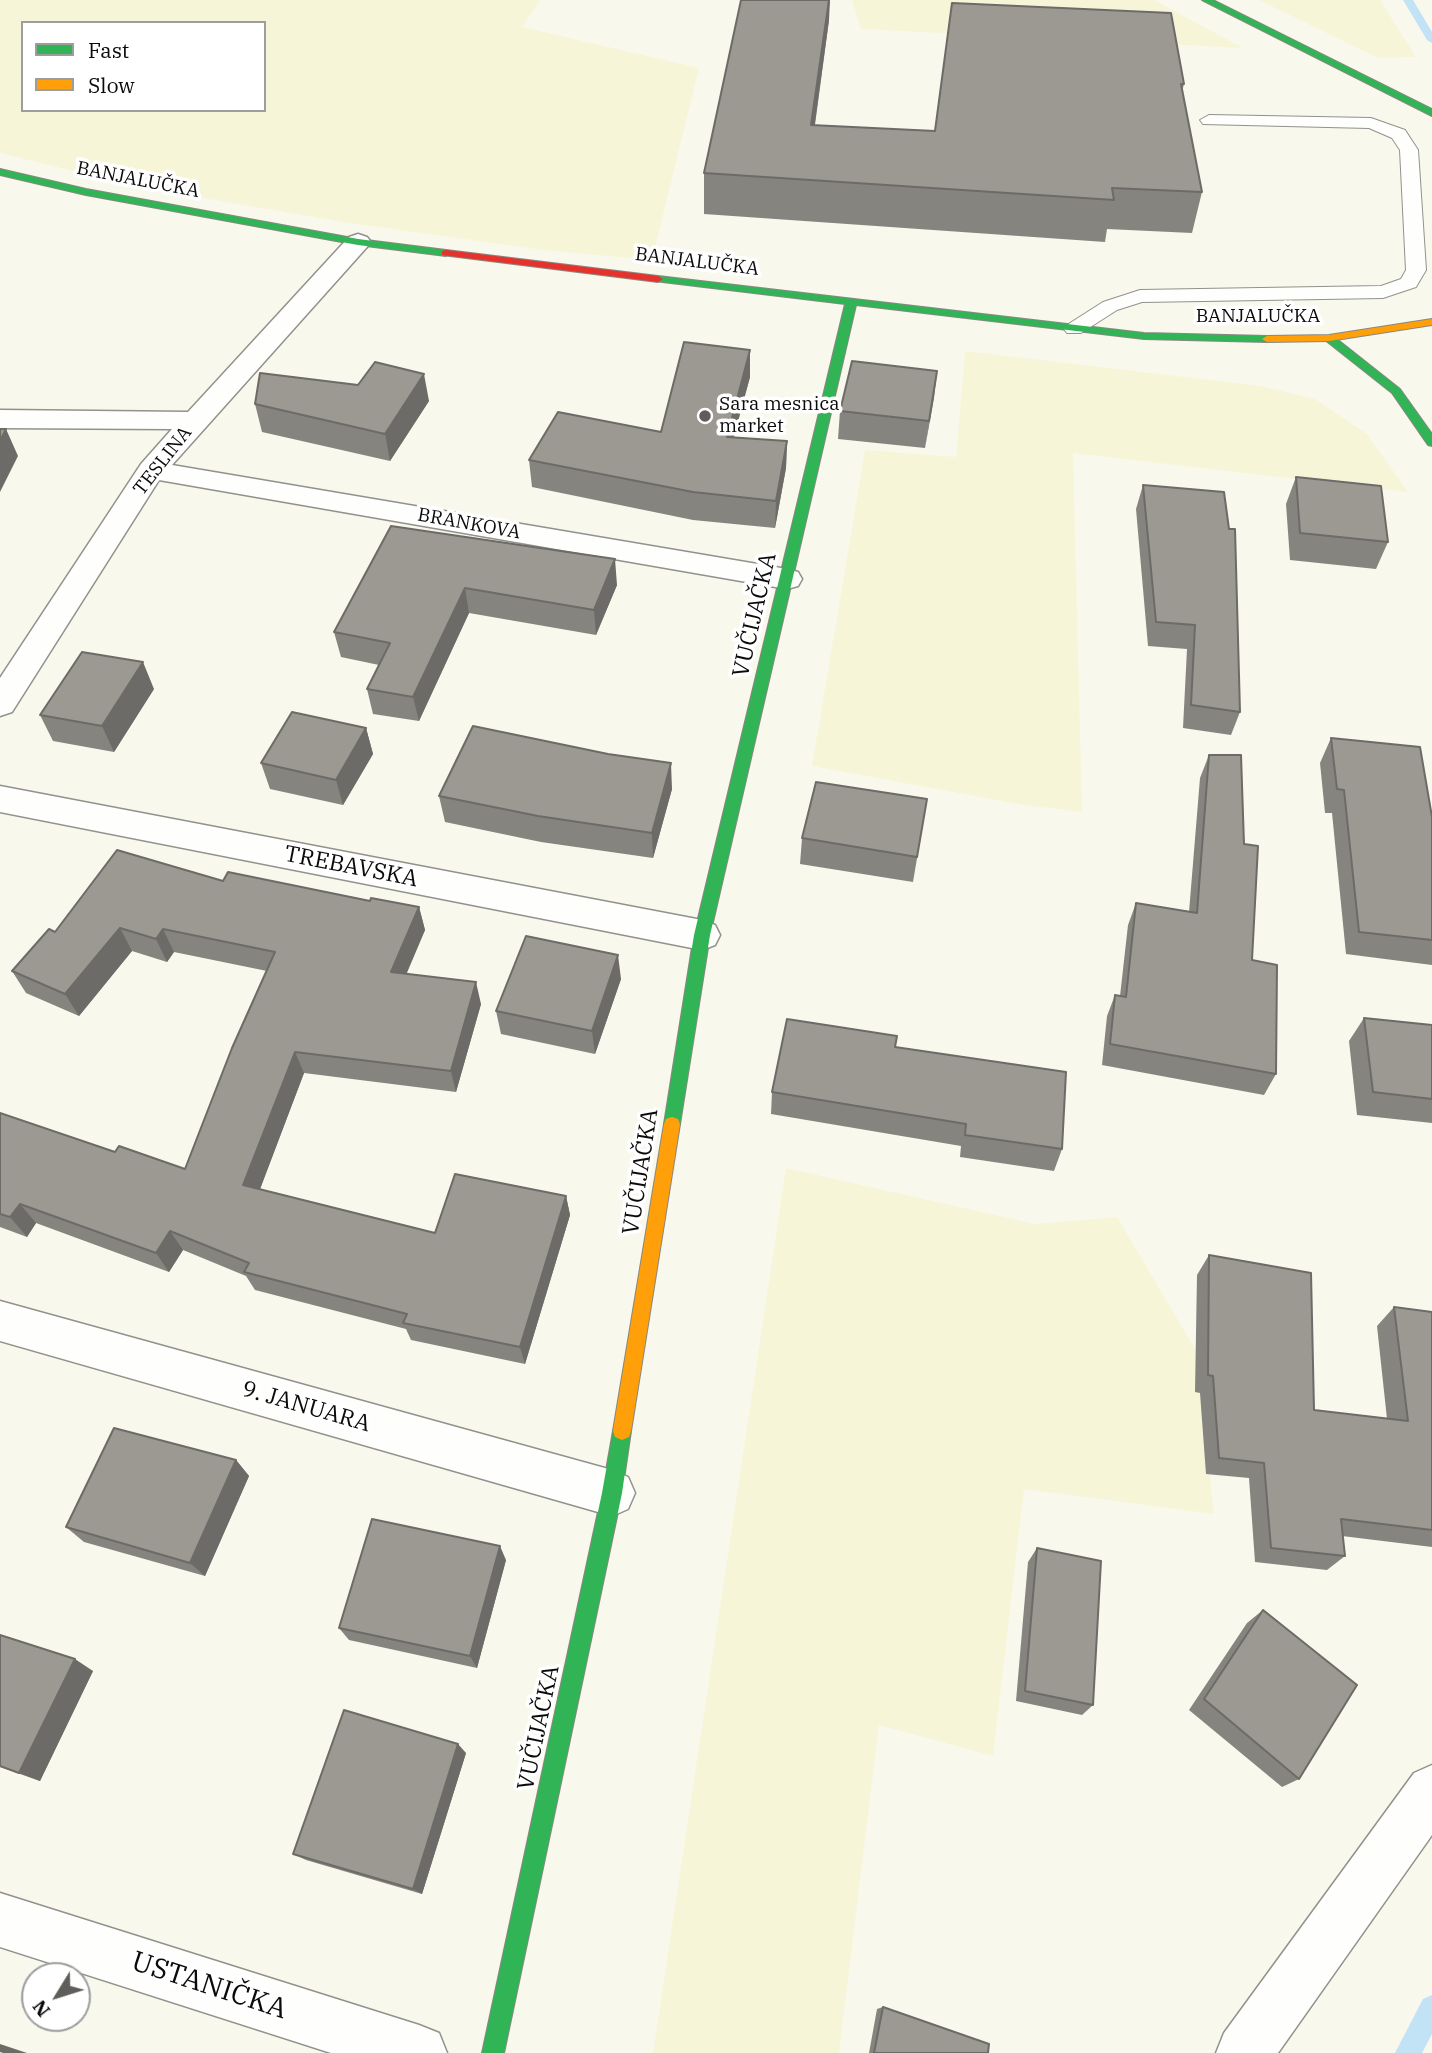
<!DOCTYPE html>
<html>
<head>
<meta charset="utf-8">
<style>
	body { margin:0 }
	#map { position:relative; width:1432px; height:2053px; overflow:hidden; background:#f9f8ed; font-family:"IBM Plex Serif",serif }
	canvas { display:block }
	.legend { position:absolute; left:21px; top:21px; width:245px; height:91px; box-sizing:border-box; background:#fff; border:2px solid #9d9d9d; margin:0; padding:9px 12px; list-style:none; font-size:21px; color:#0a0a0a }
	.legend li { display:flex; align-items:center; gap:14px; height:35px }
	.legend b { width:35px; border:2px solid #9d9d9d }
	.north { position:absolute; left:21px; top:1962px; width:70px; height:70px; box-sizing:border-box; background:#fff; border:2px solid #9d9d9d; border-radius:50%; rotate:232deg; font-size:19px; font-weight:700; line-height:28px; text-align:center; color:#0a0a0a }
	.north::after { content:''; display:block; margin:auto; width:24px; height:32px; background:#5e5d59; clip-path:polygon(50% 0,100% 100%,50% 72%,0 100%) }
</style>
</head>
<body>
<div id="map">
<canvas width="1432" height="2053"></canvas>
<ul class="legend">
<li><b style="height:9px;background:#30b455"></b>Fast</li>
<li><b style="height:9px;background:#ff9f0a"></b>Slow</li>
</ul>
<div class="north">N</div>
</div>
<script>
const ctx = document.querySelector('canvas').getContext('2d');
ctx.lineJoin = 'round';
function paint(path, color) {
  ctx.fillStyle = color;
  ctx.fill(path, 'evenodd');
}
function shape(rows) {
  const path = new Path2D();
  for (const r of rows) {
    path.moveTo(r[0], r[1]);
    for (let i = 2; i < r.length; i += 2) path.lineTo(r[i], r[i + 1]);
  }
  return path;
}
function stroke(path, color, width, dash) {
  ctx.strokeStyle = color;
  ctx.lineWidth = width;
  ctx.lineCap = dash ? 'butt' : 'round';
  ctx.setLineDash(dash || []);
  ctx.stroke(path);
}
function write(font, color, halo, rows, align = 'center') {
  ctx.font = font + ' "IBM Plex Serif",serif';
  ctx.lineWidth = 7;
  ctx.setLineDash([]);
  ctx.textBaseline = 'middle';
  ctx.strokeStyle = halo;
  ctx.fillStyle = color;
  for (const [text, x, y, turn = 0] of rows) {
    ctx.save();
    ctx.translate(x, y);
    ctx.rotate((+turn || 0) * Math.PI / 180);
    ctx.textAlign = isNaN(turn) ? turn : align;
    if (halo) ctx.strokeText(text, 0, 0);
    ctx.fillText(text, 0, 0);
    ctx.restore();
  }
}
paint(shape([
	[0,0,540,0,522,27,699,68,652,260,543,250,350,223,138,187,0,153],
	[23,23,264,23,264,110,23,110],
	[852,0,1154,0,1243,48,861,29],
	[1259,0,1380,0,1416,57,1378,58],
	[965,351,1261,386,1315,399,1367,434,1408,492,1073,453,1082,812,1024,805,812,766,865,450,956,457],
	[786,1168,1035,1224,1117,1217,1197,1352,1214,1514,1024,1489,993,1756,879,1725,839,2053,653,2053]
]), '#f7f5d8');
paint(shape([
	[1403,0,1413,0,1432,32,1432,43,1427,40,1403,0],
	[1432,1995,1432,2034,1422,2053,1395,2053,1423,1999,1432,1995]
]), '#c2e2f5');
const lane = shape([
	[1209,115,1371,118,1405,130,1418,150,1426,270,1416,287,1383,298,1142,302,1117,310,1081,333,1067,333,1064,329,1067,325,1103,302,1140,290,1381,286,1401,279,1406,270,1400,150,1392,138,1369,128,1203,124,1200,120,1209,115]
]);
const street = shape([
	[358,234,367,237,371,242,367,247,172,465,787,569,798,572,802,579,798,586,787,589,159,480,12,712,0,716,0,678,141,464,172,429,0,428,0,410,188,412,349,237,358,234],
	[0,786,702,920,715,925,720,935,715,945,702,950,0,812,0,786],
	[0,1301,612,1470,628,1477,635,1493,628,1509,612,1516,0,1341,0,1301],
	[1432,1765,1432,1835,1278,2053,1216,2053,1224,2033,1414,1773,1432,1765],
	[0,1893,419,2025,439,2033,447,2053,331,2053,0,1947,0,1893]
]);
const fast = shape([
	[1202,0,1213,0,1432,109,1432,116,1202,0],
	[0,169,86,189,358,239,446,250,451,253,446,256,358,245,86,195,0,175,0,169],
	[658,276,1144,333,1267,336,1272,339,1267,342,1144,339,856,305,710,935,680,1124,678,1129,672,1131,666,1129,664,1124,694,935,845,304,654,281,654,277,658,276],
	[1325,336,1333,336,1400,389,1432,434,1432,446,1428,445,1392,393,1325,340,1325,336],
	[622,1422,629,1425,631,1431,622,1493,504,2053,482,2053,602,1493,613,1431,615,1425,622,1422]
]);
const slow = shape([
	[1432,319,1432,325,1329,341,1267,342,1262,339,1267,336,1329,335,1432,319],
	[672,1117,678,1119,680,1124,631,1431,629,1437,622,1440,615,1437,613,1431,664,1124,666,1119,672,1117]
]);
const jam = shape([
	[446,250,658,276,663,279,658,282,442,255,442,251,446,250]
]);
stroke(lane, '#92918c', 2);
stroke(street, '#92918c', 3);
stroke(fast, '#888883', 2);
stroke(slow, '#888883', 2);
stroke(jam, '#888883', 2);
paint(lane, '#fefefc');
paint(street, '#fefefc');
paint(fast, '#30b455');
paint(slow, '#ff9f0a');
paint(jam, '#e5322d');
paint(shape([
	[952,3,1184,84,1182,92,1202,192,1192,233,1107,229,1105,242,704,214,704,173,829,20,815,125,935,131],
	[750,350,750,377,734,437,787,441,786,468,775,528,693,520,532,487,529,460,661,432],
	[937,371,925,448,838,439,840,411],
	[429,401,390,461,262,432,255,404],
	[1296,477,1388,542,1376,569,1290,560,1286,504],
	[1143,485,1240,712,1231,735,1183,728,1187,649,1148,646,1136,509],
	[391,526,617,585,596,635,469,613,419,721,373,714,367,689,379,665,341,657,334,632],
	[154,689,114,752,53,741,40,715],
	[366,728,373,754,343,805,270,789,261,763],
	[1331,738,1432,817,1432,965,1346,954,1332,813,1325,813,1320,763],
	[1209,755,1244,844,1252,960,1276,1074,1264,1095,1102,1065,1107,1016,1115,995,1120,996,1128,925,1136,903,1189,912,1200,778],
	[672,789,653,858,541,842,445,822,439,796],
	[927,799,913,882,800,864,802,838],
	[223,881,419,907,425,930,406,974,481,1004,456,1092,304,1073,260,1189,435,1233,566,1196,570,1215,525,1364,411,1340,406,1329,255,1290,246,1276,183,1250,169,1272,36,1223,27,1237,0,1227,0,1113,115,1152,185,1169,267,971,174,952,167,962,132,951,79,1016,26,993,12,971,55,932],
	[621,979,595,1054,501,1034,496,1011],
	[1364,1018,1432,1025,1432,1123,1357,1115,1349,1041],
	[895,1047,1062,1149,1054,1171,960,1157,961,1146,771,1114,772,1092],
	[1209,1255,1314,1410,1387,1419,1377,1326,1394,1307,1432,1312,1432,1547,1342,1536,1345,1556,1327,1570,1255,1562,1249,1478,1206,1474,1200,1393,1195,1392,1197,1275],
	[236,1460,249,1476,205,1576,84,1542,66,1527],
	[1037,1548,1093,1705,1082,1715,1016,1701,1028,1562],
	[506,1560,477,1668,349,1640,339,1628],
	[1263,1610,1299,1779,1282,1787,1189,1710,1247,1623],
	[0,1635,93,1671,40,1781,0,1767],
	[466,1753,422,1894,306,1860,293,1854],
	[883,2007,988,2053,869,2053,877,2009]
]), '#86847e');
paint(shape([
	[829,0,830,0,829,20,809,165,811,125],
	[750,350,750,377,726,464,727,437],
	[937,371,934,398,925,448,929,421],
	[424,374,429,401,390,461,385,434],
	[6,429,18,456,0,492,0,441],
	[787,441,786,468,775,528,776,501],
	[615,559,617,585,596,635,594,610],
	[465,588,469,613,419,721,413,697],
	[143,662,154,689,114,752,102,726],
	[366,728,373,754,343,805,336,780],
	[671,763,672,789,653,858,652,833],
	[419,907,425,930,398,994,391,972],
	[120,928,132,951,79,1016,65,994],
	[163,929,174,952,167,962,156,939],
	[618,955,621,979,595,1054,592,1031],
	[476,982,481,1004,456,1092,451,1071],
	[295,1052,304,1073,254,1205,243,1185],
	[566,1196,570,1215,525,1364,520,1347],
	[20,1204,36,1223,27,1237,10,1217],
	[170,1231,183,1250,169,1272,156,1253],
	[236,1460,249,1476,205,1576,190,1563],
	[500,1546,506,1560,477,1668,470,1656],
	[75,1659,93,1671,40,1781,19,1773],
	[458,1744,466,1753,422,1894,413,1889],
	[0,2044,27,2053,3,2053,0,2052]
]), '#6d6b67');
const building = shape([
	[741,0,829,0,811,125,935,131,952,3,1171,13,1184,84,1181,84,1202,192,1112,188,1114,200,704,173,741,0],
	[684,342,750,350,727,437,787,441,776,501,693,492,529,460,558,412,661,432,684,342],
	[852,361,937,371,929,421,840,411,852,361],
	[375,362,424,374,385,434,255,404,260,373,358,385,375,362],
	[0,429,6,429,0,441,0,429],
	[1296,477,1381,486,1388,542,1300,533,1296,477],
	[1143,485,1224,492,1229,529,1235,529,1240,712,1191,705,1195,625,1156,622,1143,485],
	[391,526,615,559,594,610,465,588,413,697,367,689,390,643,334,632,391,526],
	[82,652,143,662,102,726,40,715,82,652],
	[292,712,366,728,336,780,261,763,292,712],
	[473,726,608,754,671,763,652,833,538,816,439,796,473,726],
	[1331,738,1420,747,1432,817,1432,940,1359,932,1344,790,1337,789,1331,738],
	[1209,755,1241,755,1244,844,1258,846,1252,960,1277,965,1276,1074,1110,1044,1115,995,1126,997,1136,903,1197,913,1209,755],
	[816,782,927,799,917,857,802,838,816,782],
	[117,850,223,881,228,872,370,901,371,898,419,907,391,972,476,982,451,1071,295,1052,243,1185,435,1233,455,1174,566,1196,520,1347,403,1323,407,1314,244,1272,249,1263,170,1231,156,1253,20,1204,10,1217,0,1214,0,1113,115,1152,119,1146,185,1169,232,1048,275,952,163,929,156,939,120,928,65,994,12,971,49,929,55,932,117,850],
	[526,936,618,955,592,1031,496,1011,526,936],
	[1364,1018,1432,1025,1432,1099,1373,1092,1364,1018],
	[787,1019,897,1036,895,1047,1066,1072,1062,1149,965,1135,966,1124,772,1092,787,1019],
	[1209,1255,1311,1273,1314,1410,1408,1421,1394,1307,1432,1312,1432,1530,1341,1519,1345,1556,1271,1548,1264,1463,1219,1458,1213,1376,1208,1375,1209,1255],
	[114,1428,236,1460,190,1563,66,1527,114,1428],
	[372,1519,500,1546,470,1656,339,1628,372,1519],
	[1037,1548,1101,1561,1093,1705,1025,1691,1037,1548],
	[1263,1610,1357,1685,1299,1779,1204,1699,1263,1610],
	[0,1635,75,1659,19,1773,0,1766,0,1635],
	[344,1710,458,1744,413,1889,293,1854,344,1710],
	[883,2007,989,2044,988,2053,874,2053,883,2007]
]);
paint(building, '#9c9993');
stroke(building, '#6d6b67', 2);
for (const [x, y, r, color] of [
	[705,416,7,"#5e5d59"]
]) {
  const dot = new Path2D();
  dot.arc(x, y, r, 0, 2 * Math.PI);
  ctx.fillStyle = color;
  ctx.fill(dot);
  stroke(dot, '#fff', 2.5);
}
write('19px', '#0a0a0a', '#fff', [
	["BANJALUČKA",138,180,11],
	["BANJALUČKA",697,262,7],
	["BANJALUČKA",1258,317],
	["TESLINA",163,461,-52],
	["BRANKOVA",469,524,10]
]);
write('19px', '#0a0a0a', '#fff', [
	["Sara mesnica",719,405],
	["market",719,427]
], 'left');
write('23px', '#0a0a0a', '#fff', [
	["VUČIJAČKA",755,615,-77],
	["TREBAVSKA",351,867,11],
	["VUČIJAČKA",641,1172,-81],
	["9. JANUARA",306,1407,16],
	["VUČIJAČKA",539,1728,-78]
]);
write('28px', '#0a0a0a', '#fff', [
	["USTANIČKA",209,1986,18]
]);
</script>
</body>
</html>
